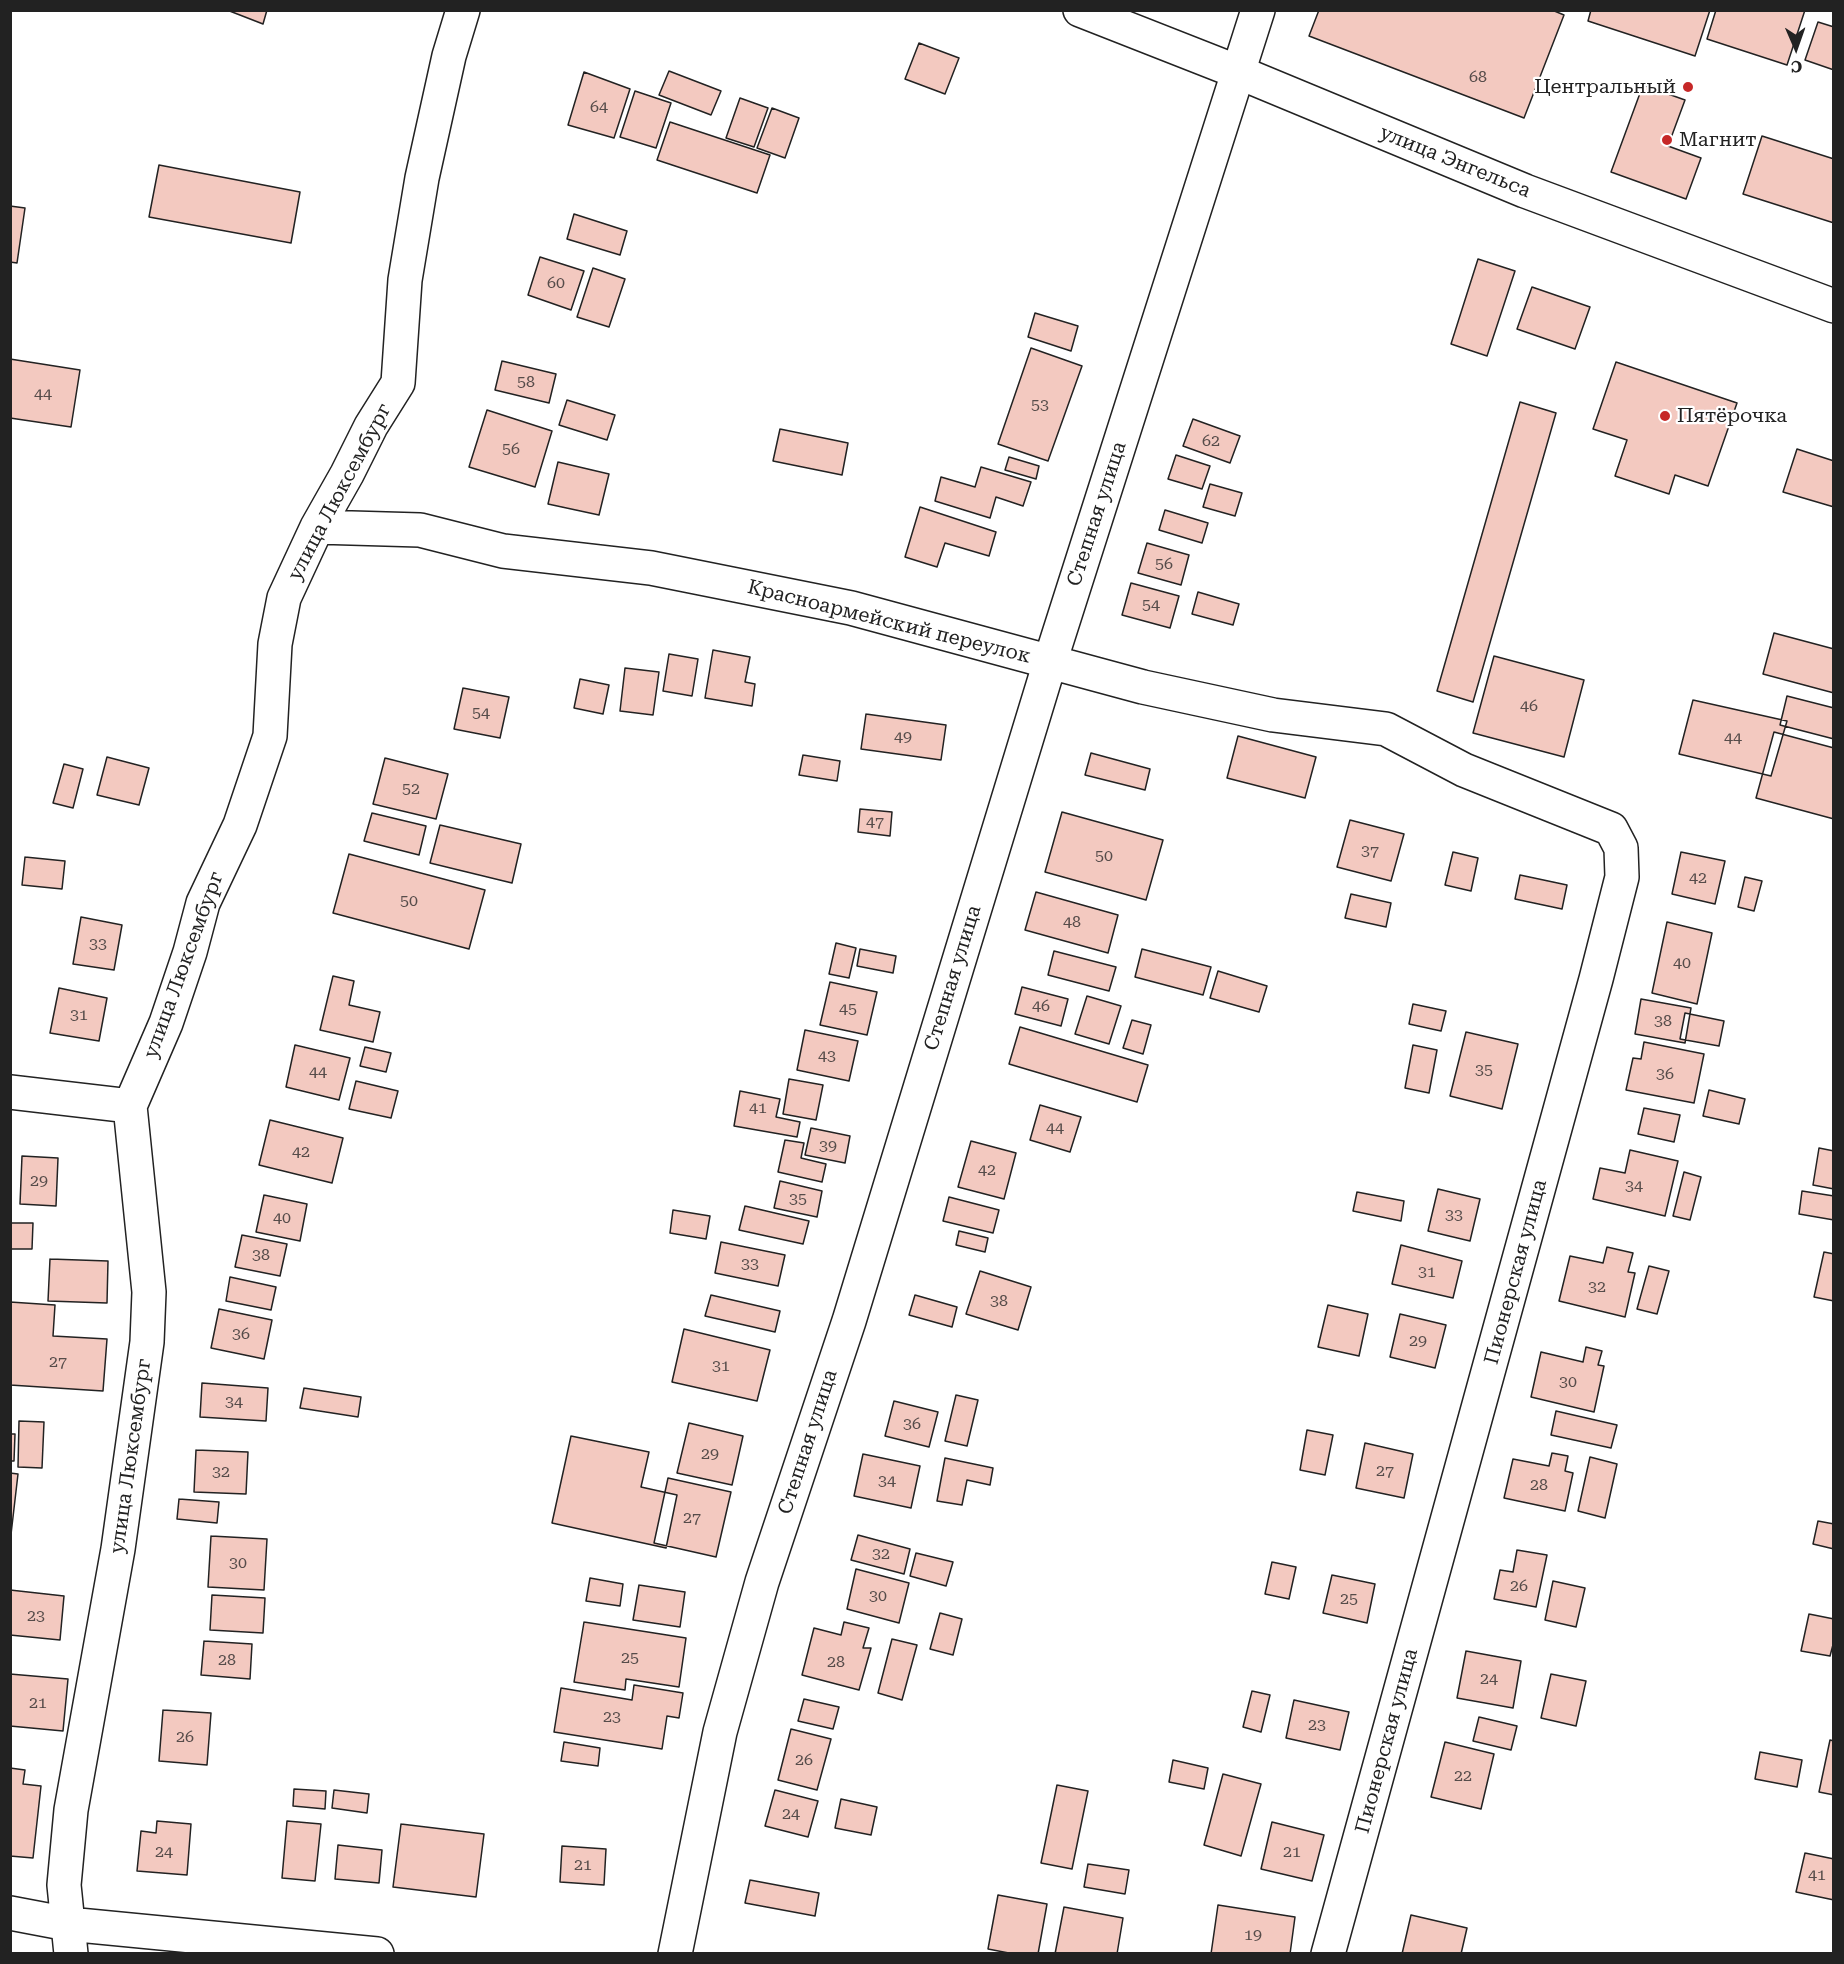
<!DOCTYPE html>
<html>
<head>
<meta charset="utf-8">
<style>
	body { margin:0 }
	#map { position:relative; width:1844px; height:1964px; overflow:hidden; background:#fff; font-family:"Roboto Serif",serif }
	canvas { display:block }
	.frame { position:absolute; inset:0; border:12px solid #222; pointer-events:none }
	.north { position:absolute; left:1766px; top:18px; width:60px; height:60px; -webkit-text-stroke:4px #fff; paint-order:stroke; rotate:178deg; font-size:16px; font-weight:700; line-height:24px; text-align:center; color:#222 }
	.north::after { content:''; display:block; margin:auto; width:21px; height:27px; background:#222; clip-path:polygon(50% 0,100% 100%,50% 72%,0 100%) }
</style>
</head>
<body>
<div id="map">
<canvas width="1844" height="1964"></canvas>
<div class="frame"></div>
<div class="north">С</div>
</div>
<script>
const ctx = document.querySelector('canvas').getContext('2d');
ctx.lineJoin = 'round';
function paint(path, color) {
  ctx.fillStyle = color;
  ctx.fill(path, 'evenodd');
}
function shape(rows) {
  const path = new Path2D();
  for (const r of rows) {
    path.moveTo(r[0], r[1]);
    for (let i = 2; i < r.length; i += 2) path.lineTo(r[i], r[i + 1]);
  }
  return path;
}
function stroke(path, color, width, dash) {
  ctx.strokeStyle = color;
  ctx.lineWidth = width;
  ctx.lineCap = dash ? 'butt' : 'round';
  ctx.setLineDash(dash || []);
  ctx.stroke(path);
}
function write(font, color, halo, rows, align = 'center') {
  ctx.font = font + ' "Roboto Serif",serif';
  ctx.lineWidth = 4.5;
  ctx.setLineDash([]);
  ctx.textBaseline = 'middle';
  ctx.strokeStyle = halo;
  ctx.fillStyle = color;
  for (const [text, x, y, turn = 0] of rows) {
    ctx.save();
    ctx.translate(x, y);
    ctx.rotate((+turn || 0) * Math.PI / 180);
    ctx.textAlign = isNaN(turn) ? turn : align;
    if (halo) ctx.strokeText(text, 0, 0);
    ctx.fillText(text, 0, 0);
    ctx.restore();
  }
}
const building = shape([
	[227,10,267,10,263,24,227,10],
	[1319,10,1552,10,1564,15,1524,118,1309,36,1319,10],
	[1591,10,1710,10,1695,56,1588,21,1591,10],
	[1716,10,1805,10,1787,65,1707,39,1716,10],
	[1818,22,1834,27,1834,70,1805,60,1818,22],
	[919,43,959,58,945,94,905,79,919,43],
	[669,71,721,91,711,115,659,95,669,71],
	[584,72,630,89,614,138,568,125,584,72],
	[1643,85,1685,100,1668,146,1701,158,1686,199,1611,172,1643,85],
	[635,91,671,103,656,148,620,137,635,91],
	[740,98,768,108,754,147,726,138,740,98],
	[772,108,799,118,785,158,757,148,772,108],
	[670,122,770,155,757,193,657,160,670,122],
	[1762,136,1834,159,1834,223,1743,194,1762,136],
	[159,165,300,192,291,243,149,217,159,165],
	[10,206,25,208,17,263,10,262,10,206],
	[574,214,627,231,620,255,567,239,574,214],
	[540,257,584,271,571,310,528,295,540,257],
	[1478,259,1515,271,1487,356,1451,344,1478,259],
	[593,268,625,279,609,327,577,317,593,268],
	[1532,287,1590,307,1575,349,1517,329,1532,287],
	[1035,313,1078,326,1071,351,1028,337,1035,313],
	[1031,348,1082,366,1048,461,998,444,1031,348],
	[10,359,80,370,71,427,10,418,10,359],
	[502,361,556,374,549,403,495,390,502,361],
	[1616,362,1737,403,1708,486,1675,475,1669,494,1615,476,1627,440,1593,429,1616,362],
	[567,400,615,415,607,440,559,425,567,400],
	[1520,402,1556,413,1473,702,1437,691,1520,402],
	[487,410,552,431,535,487,469,467,487,410],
	[1193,419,1240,436,1230,463,1183,446,1193,419],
	[780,429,848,443,842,475,773,461,780,429],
	[1797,449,1834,461,1834,507,1783,492,1797,449],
	[1176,455,1210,466,1202,489,1168,479,1176,455],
	[1009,457,1039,466,1036,479,1005,470,1009,457],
	[558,462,609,474,599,515,548,504,558,462],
	[981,467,1031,482,1023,506,996,497,990,518,935,501,941,477,975,487,981,467],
	[1210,484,1242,493,1235,516,1203,507,1210,484],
	[920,507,996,532,989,556,945,543,937,567,905,557,920,507],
	[1165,510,1208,523,1202,543,1159,530,1165,510],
	[1147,543,1189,555,1181,585,1138,573,1147,543],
	[1131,583,1179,596,1170,628,1122,615,1131,583],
	[1198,592,1239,604,1233,625,1192,614,1198,592],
	[1774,633,1834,649,1834,693,1763,674,1774,633],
	[713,650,750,657,745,682,755,684,752,706,705,698,713,650],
	[669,654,698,659,692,696,663,691,669,654],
	[1494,656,1584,680,1564,757,1473,733,1494,656],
	[625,668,659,672,653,715,620,711,625,668],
	[580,679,609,685,603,714,574,708,580,679],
	[463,688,509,697,500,738,454,729,463,688],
	[1787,696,1834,708,1834,739,1780,725,1787,696],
	[1693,700,1787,721,1771,776,1679,754,1693,700],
	[866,714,946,725,941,760,861,749,866,714],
	[1774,732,1834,748,1834,819,1756,798,1774,732],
	[1238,736,1316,757,1305,798,1227,778,1238,736],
	[1091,753,1150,769,1145,790,1085,775,1091,753],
	[803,755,840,761,837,781,799,775,803,755],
	[107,757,149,768,139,805,97,795,107,757],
	[385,758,448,774,436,819,373,804,385,758],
	[64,764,83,769,73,808,53,803,64,764],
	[860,809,892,812,890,836,858,832,860,809],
	[1062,812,1163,840,1146,900,1045,872,1062,812],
	[372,813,426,826,419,855,364,841,372,813],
	[1350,820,1404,834,1391,881,1337,867,1350,820],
	[440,825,521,844,512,883,430,863,440,825],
	[1453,852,1478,858,1471,891,1445,885,1453,852],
	[1681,852,1725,861,1715,904,1672,894,1681,852],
	[349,854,485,890,469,949,333,913,349,854],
	[25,857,65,861,62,889,22,885,25,857],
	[1520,875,1567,885,1562,909,1515,899,1520,875],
	[1745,877,1762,881,1754,911,1738,907,1745,877],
	[1036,892,1118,915,1108,953,1025,930,1036,892],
	[1351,894,1391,903,1386,927,1345,918,1351,894],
	[81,917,122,925,114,970,73,964,81,917],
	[1667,922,1712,933,1697,1004,1652,993,1667,922],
	[836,943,856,948,849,978,829,974,836,943],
	[860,949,896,956,893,973,857,966,860,949],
	[1142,949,1211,967,1203,995,1135,977,1142,949],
	[1054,951,1116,967,1109,991,1048,975,1054,951],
	[1218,971,1267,986,1259,1012,1210,998,1218,971],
	[333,976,354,981,349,1005,380,1012,373,1042,320,1030,333,976],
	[830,982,877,992,867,1035,820,1025,830,982],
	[1022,987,1068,999,1061,1026,1015,1014,1022,987],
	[59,988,107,998,99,1041,50,1033,59,988],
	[1087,996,1121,1006,1109,1044,1075,1034,1087,996],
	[1641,999,1691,1008,1685,1043,1635,1034,1641,999],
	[1413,1004,1446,1011,1441,1031,1409,1024,1413,1004],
	[1685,1013,1724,1021,1719,1046,1680,1039,1685,1013],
	[1132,1020,1151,1025,1143,1054,1123,1048,1132,1020],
	[1020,1027,1148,1065,1137,1102,1009,1064,1020,1027],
	[805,1030,858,1041,849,1081,797,1070,805,1030],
	[1466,1032,1518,1044,1502,1109,1450,1096,1466,1032],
	[1644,1042,1704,1054,1694,1103,1626,1090,1633,1058,1641,1059,1644,1042],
	[295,1045,350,1058,339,1100,286,1087,295,1045],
	[1413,1045,1437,1050,1429,1093,1405,1088,1413,1045],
	[365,1047,391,1053,386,1072,360,1066,365,1047],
	[789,1079,823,1085,816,1120,783,1114,789,1079],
	[356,1081,398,1091,391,1118,349,1109,356,1081],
	[1709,1090,1745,1099,1739,1124,1703,1116,1709,1090],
	[740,1091,780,1099,776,1117,800,1122,797,1137,734,1126,740,1091],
	[1040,1105,1081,1117,1070,1152,1030,1140,1040,1105],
	[1644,1108,1680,1115,1674,1142,1638,1134,1644,1108],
	[270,1120,343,1138,332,1183,259,1165,270,1120],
	[811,1128,850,1136,845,1163,805,1155,811,1128],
	[785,1140,804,1143,801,1158,826,1164,822,1182,778,1172,785,1140],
	[971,1141,1016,1153,1004,1199,958,1187,971,1141],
	[1819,1148,1834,1151,1834,1189,1813,1185,1819,1148],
	[1630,1150,1678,1161,1665,1216,1593,1199,1600,1168,1625,1173,1630,1150],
	[22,1156,58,1158,56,1206,20,1204,22,1156],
	[1684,1172,1701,1177,1690,1220,1673,1216,1684,1172],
	[780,1181,822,1191,817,1217,774,1208,780,1181],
	[1438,1189,1480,1199,1470,1241,1428,1231,1438,1189],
	[1802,1191,1834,1196,1834,1220,1799,1214,1802,1191],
	[1357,1192,1404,1201,1401,1221,1353,1211,1357,1192],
	[264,1195,307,1204,300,1241,256,1232,264,1195],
	[949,1197,999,1210,993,1233,943,1221,949,1197],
	[745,1206,809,1221,803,1244,739,1230,745,1206],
	[673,1210,710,1216,706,1239,670,1233,673,1210],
	[10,1223,33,1223,32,1249,10,1249,10,1223],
	[959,1231,988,1238,985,1252,956,1245,959,1231],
	[242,1235,287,1244,280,1276,235,1267,242,1235],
	[721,1242,785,1255,778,1286,715,1273,721,1242],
	[1401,1245,1462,1261,1453,1298,1392,1284,1401,1245],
	[1607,1247,1633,1253,1628,1272,1635,1273,1625,1317,1559,1301,1570,1256,1603,1263,1607,1247],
	[1824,1252,1834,1254,1834,1301,1814,1297,1824,1252],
	[50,1259,108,1261,107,1303,48,1301,50,1259],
	[1649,1266,1669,1271,1657,1314,1637,1309,1649,1266],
	[980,1271,1031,1287,1018,1330,966,1314,980,1271],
	[230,1277,276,1287,271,1310,226,1301,230,1277],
	[711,1295,780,1311,775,1332,705,1316,711,1295],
	[915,1295,957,1307,952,1327,909,1315,915,1295],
	[10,1302,55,1305,53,1336,107,1339,103,1391,10,1385,10,1302],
	[1328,1305,1368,1314,1359,1356,1318,1347,1328,1305],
	[219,1309,272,1320,264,1359,211,1348,219,1309],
	[1400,1314,1446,1325,1435,1368,1390,1357,1400,1314],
	[684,1329,770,1350,757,1401,672,1382,684,1329],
	[1586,1347,1602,1351,1598,1365,1604,1366,1594,1412,1531,1397,1541,1352,1583,1362,1586,1347],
	[202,1383,268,1388,266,1421,200,1417,202,1383],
	[304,1388,361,1397,358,1417,300,1408,304,1388],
	[956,1395,978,1400,967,1446,945,1441,956,1395],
	[894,1401,938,1412,929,1447,885,1436,894,1401],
	[1556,1411,1617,1425,1611,1448,1551,1435,1556,1411],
	[19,1421,44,1422,42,1468,18,1467,19,1421],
	[689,1423,743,1436,732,1485,677,1473,689,1423],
	[1307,1430,1333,1435,1325,1475,1300,1470,1307,1430],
	[10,1434,15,1434,14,1461,10,1461,10,1434],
	[571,1436,649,1452,641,1487,677,1495,666,1548,552,1523,571,1436],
	[1365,1443,1413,1454,1404,1498,1356,1488,1365,1443],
	[196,1450,248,1452,246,1494,194,1492,196,1450],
	[1552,1453,1568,1456,1565,1471,1573,1473,1565,1511,1504,1498,1513,1459,1549,1466,1552,1453],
	[863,1454,920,1466,911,1508,854,1496,863,1454],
	[1590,1457,1617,1464,1605,1518,1578,1511,1590,1457],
	[945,1458,993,1468,990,1485,967,1480,962,1505,937,1501,945,1458],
	[10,1473,18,1474,10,1543,10,1473],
	[668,1478,731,1492,716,1557,654,1543,668,1478],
	[179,1499,219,1502,217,1523,177,1519,179,1499],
	[1818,1521,1834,1524,1834,1549,1813,1544,1818,1521],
	[858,1535,910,1549,904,1574,851,1560,858,1535],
	[211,1536,267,1539,264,1590,208,1587,211,1536],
	[1517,1550,1547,1555,1536,1607,1494,1599,1500,1570,1513,1572,1517,1550],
	[916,1553,953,1562,946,1586,910,1576,916,1553],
	[1272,1562,1296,1567,1289,1599,1265,1594,1272,1562],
	[856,1569,909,1583,899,1623,847,1609,856,1569],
	[1332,1575,1375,1584,1367,1623,1323,1613,1332,1575],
	[590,1578,623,1584,620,1606,586,1601,590,1578],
	[1553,1581,1585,1588,1576,1627,1545,1620,1553,1581],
	[639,1585,685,1592,680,1627,633,1620,639,1585],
	[10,1590,64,1596,60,1640,10,1635,10,1590],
	[212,1595,265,1598,263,1633,210,1630,212,1595],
	[940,1613,962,1619,953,1655,930,1649,940,1613],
	[1809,1614,1834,1619,1834,1641,1830,1656,1801,1651,1809,1614],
	[584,1622,686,1638,679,1687,626,1679,625,1690,574,1682,584,1622],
	[844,1622,869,1628,863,1648,871,1648,859,1690,802,1675,814,1628,841,1635,844,1622],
	[892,1639,917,1645,902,1700,878,1693,892,1639],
	[204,1641,252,1644,250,1679,201,1675,204,1641],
	[1466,1651,1521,1661,1513,1708,1457,1698,1466,1651],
	[10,1674,68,1679,63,1731,10,1726,10,1674],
	[1551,1674,1586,1681,1576,1726,1541,1718,1551,1674],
	[634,1685,683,1693,679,1718,667,1716,662,1749,554,1732,561,1688,632,1700,634,1685],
	[1252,1691,1270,1695,1261,1732,1243,1727,1252,1691],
	[804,1699,839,1707,833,1729,798,1721,804,1699],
	[1294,1700,1349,1712,1340,1750,1286,1738,1294,1700],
	[163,1710,211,1713,207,1765,159,1761,163,1710],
	[1479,1717,1517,1726,1511,1750,1473,1741,1479,1717],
	[791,1729,831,1739,817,1790,778,1780,791,1729],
	[1830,1740,1834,1741,1834,1795,1819,1792,1830,1740],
	[564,1742,600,1748,598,1766,561,1761,564,1742],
	[1445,1742,1494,1754,1481,1809,1431,1797,1445,1742],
	[1760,1752,1802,1760,1797,1787,1755,1779,1760,1752],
	[1173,1760,1208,1768,1204,1789,1169,1782,1173,1760],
	[10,1768,25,1770,23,1784,41,1786,33,1858,10,1856,10,1768],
	[1223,1774,1261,1784,1241,1856,1204,1845,1223,1774],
	[1057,1785,1088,1791,1072,1869,1041,1863,1057,1785],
	[294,1789,326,1791,325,1809,293,1806,294,1789],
	[334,1790,369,1794,367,1813,332,1808,334,1790],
	[775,1790,818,1801,808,1837,765,1826,775,1790],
	[841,1799,877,1807,871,1835,835,1828,841,1799],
	[157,1821,191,1824,187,1875,137,1871,141,1831,156,1833,157,1821],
	[287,1821,321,1824,315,1881,282,1878,287,1821],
	[1272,1822,1324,1835,1312,1881,1261,1869,1272,1822],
	[401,1824,484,1834,476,1897,393,1887,401,1824],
	[338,1845,382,1850,379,1883,335,1879,338,1845],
	[562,1846,606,1849,604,1885,560,1882,562,1846],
	[1805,1853,1834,1859,1834,1900,1796,1892,1805,1853],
	[1088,1864,1129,1870,1125,1894,1084,1887,1088,1864],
	[750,1880,819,1893,815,1916,745,1903,750,1880],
	[998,1895,1047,1904,1038,1954,1014,1954,988,1949,998,1895],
	[1218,1905,1295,1917,1290,1954,1211,1954,1218,1905],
	[1064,1907,1123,1918,1117,1954,1055,1954,1064,1907],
	[1411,1915,1467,1928,1461,1954,1402,1954,1411,1915]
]);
paint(building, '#f3c9c0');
stroke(building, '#222', 1.5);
const street = shape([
	[317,527,420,530,503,551,651,568,851,608,1143,687,1273,715,1386,729,1464,770,1611,829,1621,848,1622,877,1596,979,1328,1954],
	[10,1092,130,1106],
	[10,1913,68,1924,377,1954],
	[71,1954,64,1885,71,1810,118,1549,147,1342,149,1292,130,1106,166,1023,190,952,203,903,240,825,270,736,275,644,284,598,317,527,347,474,371,426,398,383,405,280,422,178,449,56,463,10],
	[675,1954,720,1732,762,1582,849,1321,1050,662,1258,10]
]);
const secondary = shape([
	[1080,10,1238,72,1525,191,1834,306]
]);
stroke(street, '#222', 36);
stroke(secondary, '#222', 36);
stroke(street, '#fff', 33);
stroke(secondary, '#fff', 33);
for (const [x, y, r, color] of [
	[1688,87,6,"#c62828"],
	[1667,140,6,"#c62828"],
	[1665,416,6,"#c62828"]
]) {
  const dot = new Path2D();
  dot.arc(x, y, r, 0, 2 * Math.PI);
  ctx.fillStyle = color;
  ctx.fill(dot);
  stroke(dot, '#fff', 2);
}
write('16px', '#564c4a', null, [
	["68",1478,77],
	["64",599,107],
	["60",556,283],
	["58",526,382],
	["44",43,394],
	["53",1040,405],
	["62",1211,441],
	["56",511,449],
	["56",1164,564],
	["54",1151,605],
	["46",1529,706],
	["54",481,713],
	["49",903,737],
	["44",1733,738],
	["52",411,789],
	["47",875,822],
	["37",1370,851],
	["50",1104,856],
	["42",1698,878],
	["50",409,901],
	["48",1072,922],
	["33",98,944],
	["40",1682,963],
	["46",1041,1006],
	["45",848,1009],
	["31",79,1015],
	["38",1663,1021],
	["43",827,1056],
	["35",1484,1070],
	["44",318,1072],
	["36",1665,1074],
	["41",758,1108],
	["44",1055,1128],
	["39",828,1146],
	["42",301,1152],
	["42",987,1170],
	["29",39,1181],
	["34",1634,1186],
	["35",798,1199],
	["33",1454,1215],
	["40",282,1218],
	["38",261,1255],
	["33",750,1264],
	["31",1427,1272],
	["32",1597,1287],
	["38",999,1301],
	["36",241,1334],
	["29",1418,1341],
	["27",58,1362],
	["31",721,1366],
	["30",1568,1382],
	["34",234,1402],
	["36",912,1424],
	["29",710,1454],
	["27",1385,1471],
	["32",221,1472],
	["34",887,1481],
	["28",1539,1485],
	["27",692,1518],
	["32",881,1554],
	["30",238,1563],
	["26",1519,1586],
	["30",878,1596],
	["25",1349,1599],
	["23",36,1616],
	["25",630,1658],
	["28",227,1660],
	["28",836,1662],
	["24",1489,1679],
	["21",38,1703],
	["23",612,1717],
	["23",1317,1725],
	["26",185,1737],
	["26",804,1760],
	["22",1463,1776],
	["24",791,1814],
	["24",164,1852],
	["21",1292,1852],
	["21",583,1865],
	["41",1817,1875],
	["19",1253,1935]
]);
write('20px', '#222', '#fff', [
	["Центральный",1676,87,"right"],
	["Магнит",1679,140],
	["Пятёрочка",1677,416]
], 'left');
write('20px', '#222', '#fff', [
	["улица Энгельса",1455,162,22],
	["улица Люксембург",340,492,-62],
	["Степная улица",1097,514,-72],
	["Красноармейский переулок",889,622,14],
	["улица Люксембург",184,965,-70],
	["Степная улица",953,978,-73],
	["Пионерская улица",1516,1272,-75],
	["Степная улица",808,1442,-72],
	["улица Люксембург",131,1456,-82],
	["Пионерская улица",1387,1741,-75]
]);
</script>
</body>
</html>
